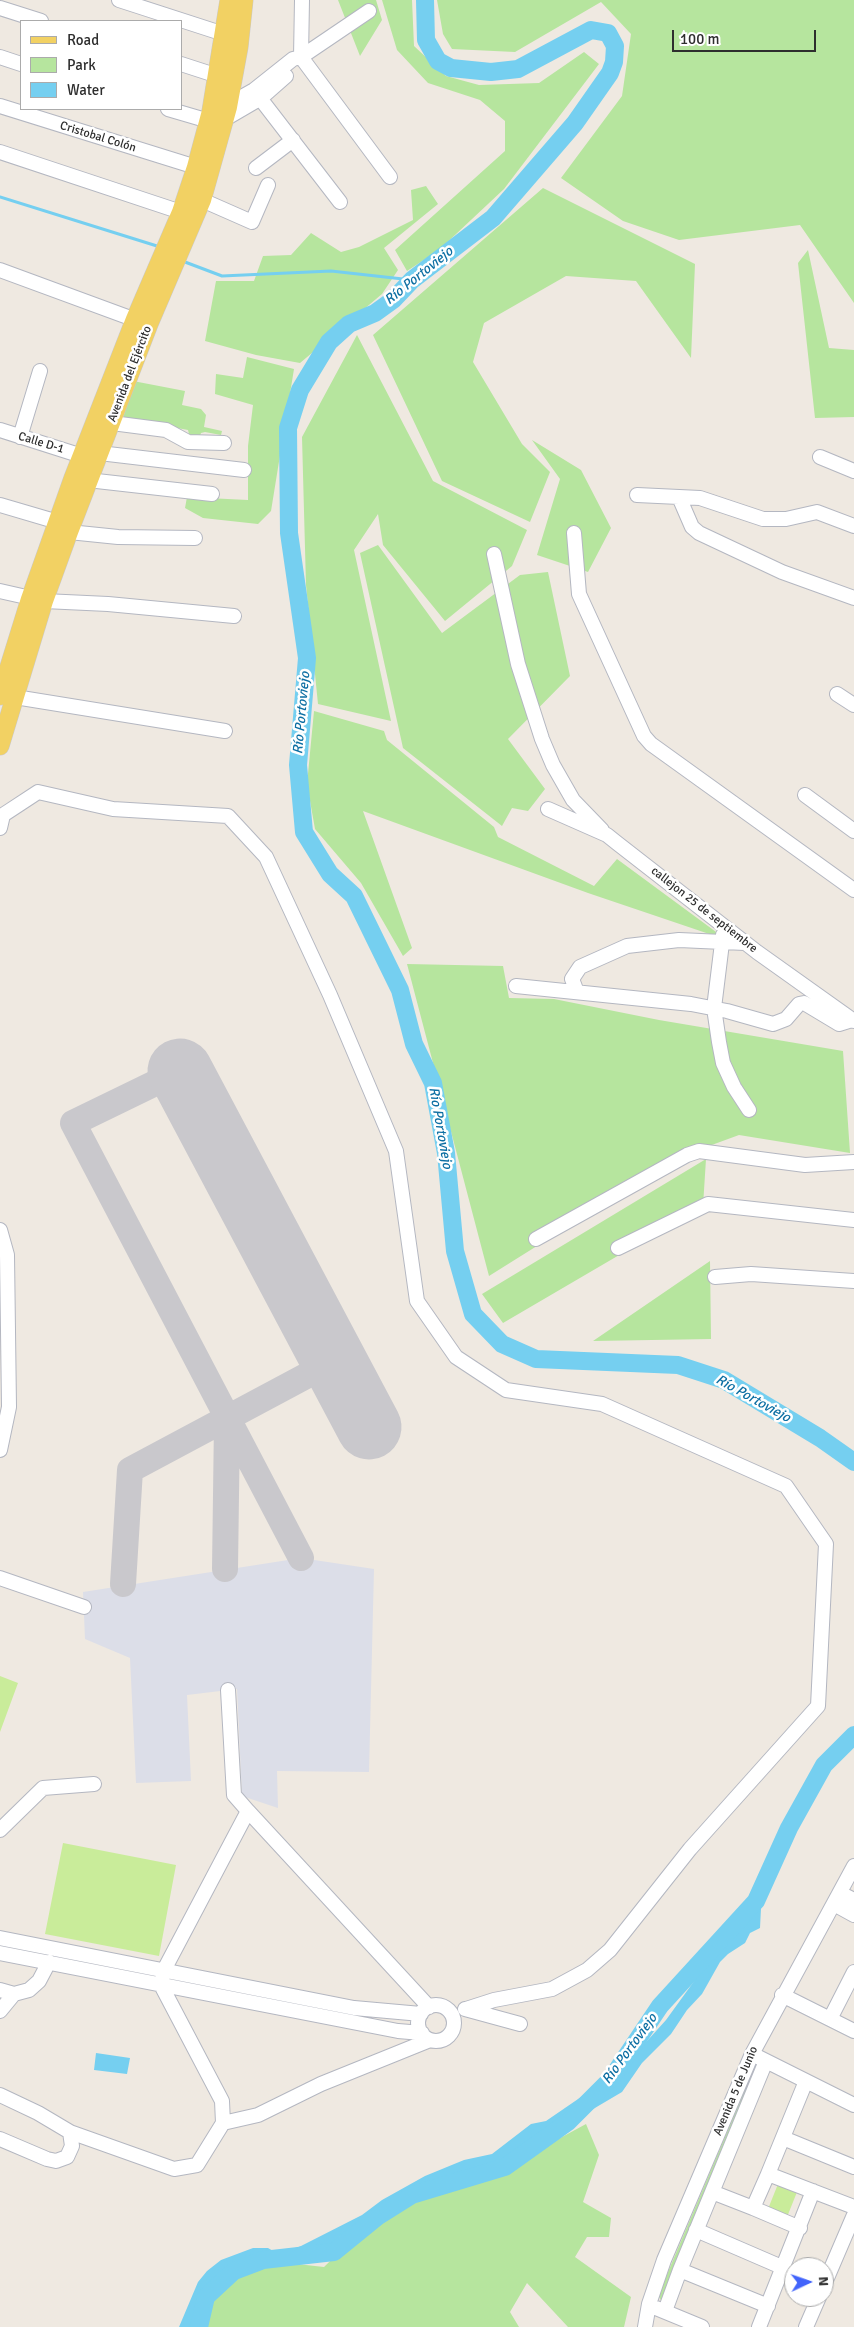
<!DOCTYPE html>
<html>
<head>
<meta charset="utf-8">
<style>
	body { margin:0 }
	#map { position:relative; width:854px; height:2327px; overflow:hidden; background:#efe9e1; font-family:Signika,sans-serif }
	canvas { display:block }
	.legend { position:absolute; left:20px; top:20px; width:162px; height:90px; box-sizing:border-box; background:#fff; border:1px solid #ababab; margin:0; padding:6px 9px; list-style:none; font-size:15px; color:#2e2e2e }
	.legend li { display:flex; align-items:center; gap:10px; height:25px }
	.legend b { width:25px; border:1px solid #ababab }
	.north { position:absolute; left:784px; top:2257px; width:50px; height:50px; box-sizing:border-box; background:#fff; border:1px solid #ababab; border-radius:50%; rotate:87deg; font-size:14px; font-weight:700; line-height:20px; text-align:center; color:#2e2e2e }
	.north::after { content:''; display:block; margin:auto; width:18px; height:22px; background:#4264fb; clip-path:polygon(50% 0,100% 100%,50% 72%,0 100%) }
	.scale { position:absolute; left:672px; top:30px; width:144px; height:22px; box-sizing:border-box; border:2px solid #2e2e2e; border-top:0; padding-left:6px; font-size:15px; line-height:18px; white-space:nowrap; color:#2e2e2e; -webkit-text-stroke:4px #fff; paint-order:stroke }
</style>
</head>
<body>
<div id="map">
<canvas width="854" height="2327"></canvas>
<ul class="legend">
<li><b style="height:6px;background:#f2d163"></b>Road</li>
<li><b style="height:14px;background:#b6e59e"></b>Park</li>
<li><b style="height:14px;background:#75cff0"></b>Water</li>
</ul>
<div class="north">N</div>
<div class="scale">100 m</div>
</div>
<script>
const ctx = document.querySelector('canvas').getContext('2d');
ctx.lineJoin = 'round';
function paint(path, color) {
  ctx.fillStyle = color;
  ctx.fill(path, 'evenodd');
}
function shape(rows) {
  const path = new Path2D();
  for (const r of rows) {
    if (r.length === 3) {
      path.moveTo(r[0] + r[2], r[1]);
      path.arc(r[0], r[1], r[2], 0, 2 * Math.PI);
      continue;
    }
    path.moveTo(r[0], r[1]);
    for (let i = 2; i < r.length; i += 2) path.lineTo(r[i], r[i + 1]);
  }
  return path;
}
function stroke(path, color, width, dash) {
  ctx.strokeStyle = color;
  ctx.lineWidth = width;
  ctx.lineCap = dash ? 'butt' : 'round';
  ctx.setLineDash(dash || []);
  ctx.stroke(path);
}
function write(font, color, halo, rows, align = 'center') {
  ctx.font = font + ' Signika,sans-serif';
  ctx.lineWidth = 5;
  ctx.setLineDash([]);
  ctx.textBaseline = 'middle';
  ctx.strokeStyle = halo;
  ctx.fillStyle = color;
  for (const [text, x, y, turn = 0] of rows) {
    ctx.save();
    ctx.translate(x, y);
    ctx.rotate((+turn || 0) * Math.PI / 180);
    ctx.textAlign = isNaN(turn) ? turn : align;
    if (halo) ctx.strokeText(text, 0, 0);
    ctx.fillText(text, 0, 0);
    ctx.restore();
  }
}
paint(shape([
	[301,1558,374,1569,369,1772,277,1771,278,1808,242,1796,237,1689,187,1695,191,1781,136,1783,130,1658,85,1639,83,1592]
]), '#dcdee8');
paint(shape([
	[338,0,376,0,382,20,360,56],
	[382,0,412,0,414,46,446,76,479,85,539,83,584,52,599,64,504,189,439,250,407,271,395,250,505,151,505,121,480,100,428,83,397,50],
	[437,0,854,0,854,303,800,225,679,240,623,221,561,178,622,96,631,34,601,2,515,52,452,49,443,34],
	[426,186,438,204,384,248,398,270,382,294,300,363,256,355,205,341,216,281,254,281,263,256,291,255,311,233,341,252,359,247,413,220,411,190],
	[543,188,695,264,691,358,636,281,566,276,484,323,473,362,522,444,550,472,530,522,442,481,373,335],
	[808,250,829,348,854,350,854,417,815,418,798,263],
	[357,335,433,481,527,530,512,566,445,621,383,545,378,514,354,550,391,721,318,704,306,585,302,437],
	[247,357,294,369,271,511,258,524,203,518,185,508,187,497,248,500,248,446,253,405,215,394,216,374,243,378],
	[133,381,185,391,182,405,201,409,206,415,204,427,222,431,221,435,205,432,201,433,199,439,189,434,188,430,123,418],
	[532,440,581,470,611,528,588,572,537,555,560,479],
	[378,545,442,633,520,575,548,572,570,676,508,739,545,789,528,811,512,808,502,826,403,748,360,553],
	[314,711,384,731,387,740,494,827,498,837,594,886,617,859,727,940,588,893,363,811,412,948,403,956,361,883,315,829,307,784],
	[407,964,503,966,509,998,554,999,659,1020,843,1051,850,1153,739,1135,679,1157,489,1276],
	[706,1159,703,1206,503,1323,482,1294],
	[710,1261,711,1339,593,1341],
	[755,2066,759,2068,662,2302,659,2297,660,2291],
	[586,2124,599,2155,583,2202,611,2218,609,2237,587,2237,575,2257,631,2297,624,2327,568,2327,527,2283,510,2312,519,2327,201,2327,202,2320,225,2278,279,2262,324,2267,373,2219,449,2190,479,2182]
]), '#b6e59e');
paint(shape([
	[0,1676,18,1683,0,1732],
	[63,1843,176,1865,159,1956,45,1934],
	[780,2179,799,2187,785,2222,766,2214]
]), '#c9ec9a');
paint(shape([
	[761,1908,760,1928,750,1933,745,1943,728,1954,720,1962,702,1994,687,2010,671,2034,642,2063,622,2092,583,2115,565,2120,495,2165,473,2172,464,2182,435,2186,390,2205,339,2237,332,2245,296,2259,263,2264,242,2261,229,2268,218,2281,209,2301,203,2327,179,2327,198,2282,207,2271,221,2260,253,2248,268,2248,275,2252,284,2252,301,2246,362,2215,382,2200,425,2176,464,2160,492,2154,531,2124,546,2121,581,2097,612,2081,627,2070,638,2051,666,2020,713,1955,745,1919,755,1909],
	[96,2053,130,2058,127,2074,94,2070]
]), '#75cff0');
stroke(shape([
	[0,197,157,246],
	[185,262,222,276,331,271,412,280]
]), '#75cff0', 3);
stroke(shape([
	[425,0,426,40,438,61,451,68,491,72,518,69,591,30,608,33,615,46,614,62,610,73,575,123,493,218,412,280,393,300,375,313,349,324,329,342,300,390,288,428,289,533,307,658,298,765,304,832,330,874,354,896,400,990,414,1044,433,1083,446,1153,455,1251,473,1314,502,1344,536,1359,678,1365,724,1380,820,1438,854,1462],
	[199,2327,206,2297,234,2271,263,2260,334,2252,377,2217,412,2195,505,2167,568,2122,611,2079,660,2006,756,1901,789,1828,824,1765,854,1735]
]), '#75cff0', 18);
stroke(shape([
	[180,1071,73,1123,301,1558],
	[225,1569,227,1421],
	[123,1584,130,1470,334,1361]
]), '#c9c8cc', 26);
stroke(shape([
	[180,1071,369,1427]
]), '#c9c8cc', 65);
const minor = shape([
	[119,0,224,34],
	[302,0,301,57,390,177],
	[0,8,41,21],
	[0,57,21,64],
	[181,64,218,76],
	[256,93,340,202],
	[0,106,196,167],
	[222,108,254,90,293,59,301,57,369,11],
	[168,109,209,121,225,119,261,98,286,76],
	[0,152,181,212],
	[256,168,293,140],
	[202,200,252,222,268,185],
	[0,270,144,323],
	[112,423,166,430,188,442,224,443],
	[0,430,82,456],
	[20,437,40,371],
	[91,452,244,470],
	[820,457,854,471],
	[79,479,212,494],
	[637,495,700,498,763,519,786,519,817,512,854,526],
	[679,497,692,527,699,533,782,572,854,598],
	[0,505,58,522],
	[69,532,118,537,195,538],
	[574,533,579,594,644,736,651,744,854,890],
	[494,554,518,664,542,739,553,765,573,800,602,830],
	[0,591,44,601,108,604,234,616],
	[837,694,854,705],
	[15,697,225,731],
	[805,795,854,831],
	[548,809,607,835,617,843,757,952,854,1021],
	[0,828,3,815,38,792,113,809,228,816,266,857,330,995,396,1151,417,1301,456,1357,506,1390,602,1404,786,1486,826,1544,818,1706,690,1849,610,1950,587,1970,552,1989,494,2000,466,2009],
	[723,935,714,1008,719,1042,723,1063,734,1087,749,1110],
	[516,986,691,1004,727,1011,773,1024,786,1019,799,1004,804,1003,839,1024,852,1020],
	[577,992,572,979,580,967,627,946,679,940,745,943],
	[0,1230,7,1255,9,1407,0,1450],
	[536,1239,687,1155,699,1151,805,1165,854,1162],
	[618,1248,708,1204,854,1220],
	[715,1277,751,1274,854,1281],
	[0,1578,84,1607],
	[228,1690,234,1795,248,1811],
	[0,1830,43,1788,94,1784],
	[840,1893,854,1900],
	[834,1904,854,1915],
	[0,1938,354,2008,421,2014],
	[0,1953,398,2031,422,2033],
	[0,1990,14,1994,29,1990,39,1981,49,1962],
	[782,1995,854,2031],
	[436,2023,18],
	[429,2007,248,1811,164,1970,161,1985,222,2101,223,2123,258,2115,321,2084,430,2040],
	[465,2009,520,2024],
	[0,2011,14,1994],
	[830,2019,854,1972],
	[758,2057,854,2105],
	[806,2081,768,2174,854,2207],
	[0,2095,38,2113,70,2132,72,2146,67,2157,56,2161,47,2159,0,2139],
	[70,2132,174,2169,197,2165,223,2123],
	[783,2138,854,2167],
	[712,2192,753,2208,768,2174],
	[753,2208,800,2228],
	[696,2230,784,2268],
	[680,2270,768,2306],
	[824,2285,854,2215],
	[656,2308,702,2327],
	[665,2311,680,2270,766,2061],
	[645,2327,649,2304,664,2260,752,2054,854,1866],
	[759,2327,813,2191],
	[806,2327,819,2297]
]);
const major = shape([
	[0,696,30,599,73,478,135,319,181,212,196,167,211,111,229,0],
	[0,746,44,601,69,532,149,324,202,200,228,107,239,47,244,0]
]);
stroke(minor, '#b4b7c1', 16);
stroke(major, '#c9c9c9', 19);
stroke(minor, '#fff', 14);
stroke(major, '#f2d163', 18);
write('12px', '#2e2e2e', '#fff', [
	["Cristobal Colón",98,137,17],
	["Avenida del Ejército",130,374,-69],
	["Calle D-1",41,443,17],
	["callejon 25 de septiembre",704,910,38],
	["Avenida 5 de Junio",736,2091,-67]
]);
write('italic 14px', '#0d6fa3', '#fff', [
	["Río Portoviejo",419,276,-39],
	["Río Portoviejo",302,713,-85],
	["Río Portoviejo",440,1128,80],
	["Río Portoviejo",753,1399,29],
	["Río Portoviejo",630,2049,-54]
]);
</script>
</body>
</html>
